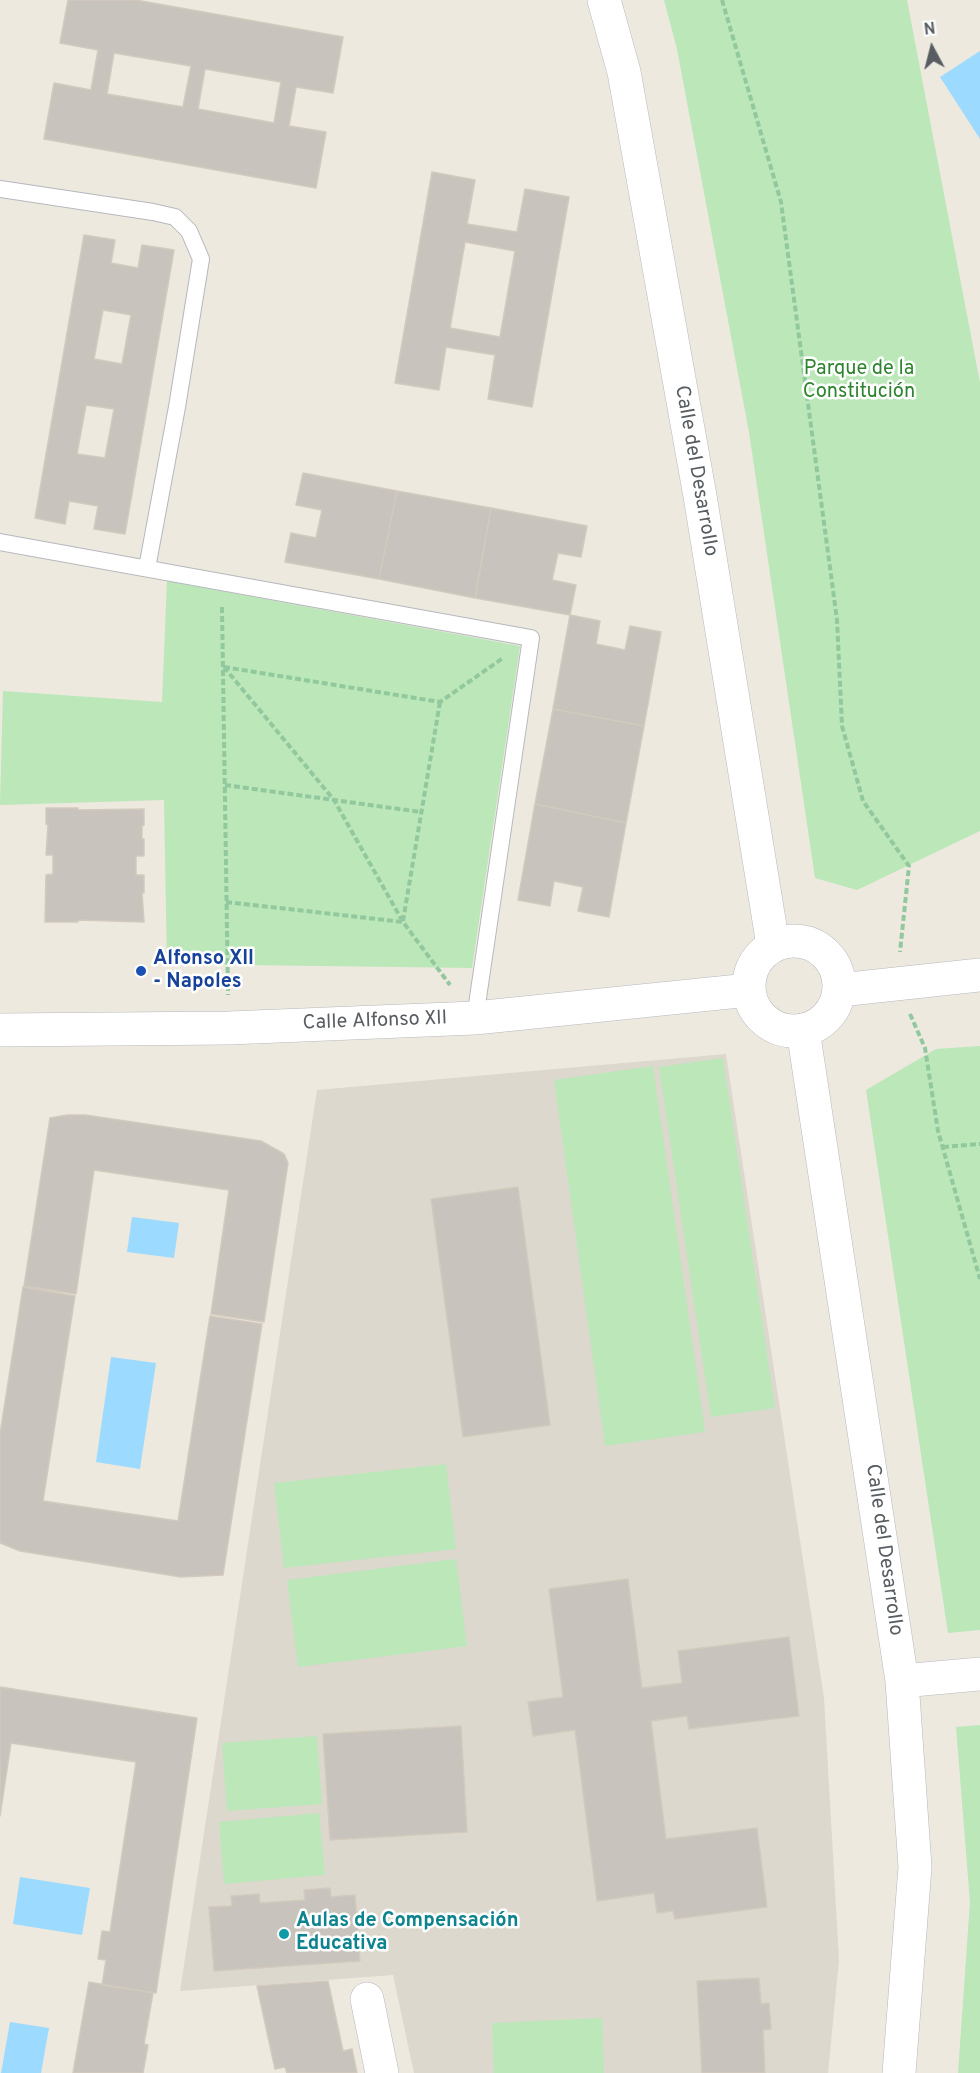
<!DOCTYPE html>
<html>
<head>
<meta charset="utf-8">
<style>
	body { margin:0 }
	#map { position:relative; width:980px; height:2073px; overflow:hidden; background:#ede9df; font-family:Overpass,sans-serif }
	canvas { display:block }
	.north { position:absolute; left:902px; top:18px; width:60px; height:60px; -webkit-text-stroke:4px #fff; paint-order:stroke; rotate:353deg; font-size:16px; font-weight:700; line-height:24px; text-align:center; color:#585d62 }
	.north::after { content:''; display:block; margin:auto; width:21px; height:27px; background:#585d62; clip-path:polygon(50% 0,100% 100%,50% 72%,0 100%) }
</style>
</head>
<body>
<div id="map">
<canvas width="980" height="2073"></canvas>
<div class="north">N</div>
</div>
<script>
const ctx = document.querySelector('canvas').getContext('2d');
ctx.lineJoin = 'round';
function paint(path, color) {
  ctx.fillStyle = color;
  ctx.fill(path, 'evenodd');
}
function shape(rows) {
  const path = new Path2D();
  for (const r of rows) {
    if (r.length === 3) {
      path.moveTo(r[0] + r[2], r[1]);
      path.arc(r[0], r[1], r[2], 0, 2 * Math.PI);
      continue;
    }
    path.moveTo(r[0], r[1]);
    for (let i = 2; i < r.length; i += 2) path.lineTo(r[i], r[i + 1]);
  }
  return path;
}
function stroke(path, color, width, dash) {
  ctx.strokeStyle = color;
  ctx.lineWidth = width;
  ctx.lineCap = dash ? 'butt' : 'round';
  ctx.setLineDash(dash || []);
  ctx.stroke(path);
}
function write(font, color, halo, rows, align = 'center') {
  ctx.font = font + ' Overpass,sans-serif';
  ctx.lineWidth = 5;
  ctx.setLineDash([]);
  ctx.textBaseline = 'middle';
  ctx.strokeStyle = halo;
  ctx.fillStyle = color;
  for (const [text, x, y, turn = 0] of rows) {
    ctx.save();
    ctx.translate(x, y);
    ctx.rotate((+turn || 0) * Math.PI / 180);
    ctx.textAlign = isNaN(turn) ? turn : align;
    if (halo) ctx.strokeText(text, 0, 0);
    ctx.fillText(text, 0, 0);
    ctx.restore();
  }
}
paint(shape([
	[726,1054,824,1698,839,1960,828,2073,414,2073,393,1975,180,1991,317,1090]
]), '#dcd8ce');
paint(shape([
	[664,0,907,0,980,383,980,831,857,890,815,878,749,432,677,49],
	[167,581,520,646,472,968,167,964,164,800,0,805,3,691,162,702],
	[980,1046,980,1630,948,1633,866,1090,936,1049],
	[723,1058,775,1408,711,1417,659,1067],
	[653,1066,705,1432,605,1446,554,1080],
	[446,1464,456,1549,284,1568,274,1483],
	[456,1559,467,1646,298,1667,287,1580],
	[980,1725,980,2073,958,2073,970,1902,956,1727],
	[317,1736,322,1804,227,1811,222,1743],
	[319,1813,325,1875,224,1884,219,1822],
	[602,2018,604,2073,494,2073,492,2023]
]), '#bbe7b9');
paint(shape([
	[980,51,980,139,940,77],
	[132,1217,179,1223,174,1258,127,1252],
	[111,1357,156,1363,140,1469,96,1462],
	[20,1877,90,1888,82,1935,13,1924],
	[10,2022,49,2028,41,2073,1,2073]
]), '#9ddaff');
const building = shape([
	[68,0,136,0,343,37,333,93,296,87,289,126,326,132,316,188,44,139,54,83,91,90,98,50,60,43,68,0],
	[114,53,191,66,183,107,107,94,114,53],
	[205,69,281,82,274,123,198,109,205,69],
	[432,172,475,180,467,224,517,232,525,189,569,197,532,407,488,399,495,355,446,347,439,390,395,383,432,172],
	[465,242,515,251,500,337,450,328,465,242],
	[84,235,115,240,111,263,138,268,142,245,174,250,125,534,94,529,98,506,69,501,65,524,35,518,84,235],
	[103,310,131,315,122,364,94,359,103,310],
	[86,405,114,409,105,458,77,454,86,405],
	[303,473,397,491,379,579,285,562,291,533,316,538,322,510,296,505,303,473],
	[397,491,491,508,475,598,379,579,397,491],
	[491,508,587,526,581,557,558,553,552,580,576,585,570,615,475,598,491,508],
	[570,615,600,621,596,644,625,650,630,626,661,632,644,726,553,709,570,615],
	[553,709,644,726,626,823,535,804,553,709],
	[535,804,626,823,609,917,578,911,583,887,554,881,550,906,518,900,535,804],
	[46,808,78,808,78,810,144,809,144,825,142,826,142,839,144,839,144,856,136,856,136,875,144,875,144,893,142,893,144,922,78,920,78,922,45,922,46,875,53,874,53,855,46,855,48,825,46,824,46,808],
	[67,1115,85,1115,261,1141,284,1154,288,1163,264,1322,211,1314,229,1190,94,1170,76,1294,24,1286,50,1118,67,1115],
	[518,1187,550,1425,463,1437,431,1199,518,1187],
	[23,1287,75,1296,43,1501,178,1521,210,1316,262,1324,223,1575,181,1577,20,1551,0,1543,0,1434,23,1287],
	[628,1579,642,1688,682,1683,678,1651,789,1637,799,1716,689,1729,687,1716,651,1721,666,1839,757,1828,767,1907,675,1919,673,1911,657,1913,654,1893,597,1901,575,1730,533,1736,528,1702,563,1697,549,1589,628,1579],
	[0,1687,197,1718,156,1993,102,1985,106,1960,98,1959,102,1931,110,1932,136,1762,11,1743,0,1816,0,1687],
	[461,1726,467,1832,330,1840,323,1734,461,1726],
	[330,1888,331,1897,355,1895,360,1961,214,1971,209,1907,232,1906,231,1896,259,1894,260,1903,305,1900,304,1890,330,1888],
	[759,1978,761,2004,769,2003,771,2029,763,2030,765,2073,702,2073,697,1981,759,1978],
	[328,1981,343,2051,352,2049,357,2073,287,2073,285,2067,275,2069,257,1986,328,1981],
	[89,1982,153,1993,144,2044,148,2045,143,2073,73,2073,89,1982]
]);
paint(building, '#c8c3bc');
stroke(building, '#d2cabd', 1.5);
const service = shape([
	[0,189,153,212,175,217,189,231,201,259,177,407,147,568],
	[0,542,531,638,475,1018]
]);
const minor = shape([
	[604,0,624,72,700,496,773,945],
	[803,1030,902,1681,915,1867,899,2073],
	[902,1681,980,1674],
	[367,1999,382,2073]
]);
const tertiary = shape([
	[794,986,45],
	[840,990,980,975],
	[0,1030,229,1028,475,1018,749,990]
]);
stroke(service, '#b5b8bd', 18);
stroke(minor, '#b5b8bd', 34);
stroke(tertiary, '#b5b8bd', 34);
stroke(shape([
	[722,0,781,202,837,620,842,726,863,801,909,866,900,952],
	[222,607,228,995],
	[224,667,334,800,403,922,450,985],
	[224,667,440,702,503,658],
	[225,785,421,812],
	[226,902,403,922],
	[403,921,440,702],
	[910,1014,925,1048,938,1131,980,1279],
	[943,1147,980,1144]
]), '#92c89d', 4, [6, 3]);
stroke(service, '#fff', 16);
stroke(minor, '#fff', 33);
stroke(tertiary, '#fff', 33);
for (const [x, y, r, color] of [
	[141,971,6,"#1a4fb4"],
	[284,1934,6,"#0f9aa8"]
]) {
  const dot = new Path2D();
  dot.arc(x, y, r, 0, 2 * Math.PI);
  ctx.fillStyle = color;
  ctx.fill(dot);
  stroke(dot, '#fff', 2);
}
write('20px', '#2e842e', '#fff', [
	["Parque de la",859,370],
	["Constitución",859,393]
]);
write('20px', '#585d62', '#fff', [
	["Calle del Desarrollo",695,471,80],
	["Calle Alfonso XII",375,1022,-2],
	["Calle del Desarrollo",883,1550,82]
]);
write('bold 20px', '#164399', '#fff', [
	["Alfonso XII",153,960],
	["- Napoles",153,983]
], 'left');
write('bold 20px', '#0d838f', '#fff', [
	["Aulas de Compensación",296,1922],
	["Educativa",296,1945]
], 'left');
</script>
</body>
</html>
